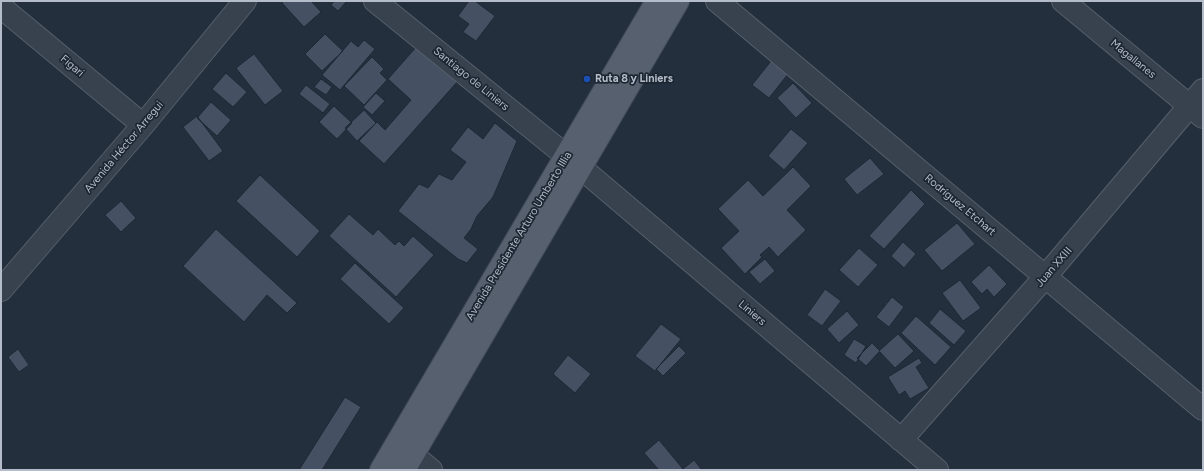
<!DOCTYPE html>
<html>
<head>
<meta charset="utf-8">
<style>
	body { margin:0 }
	#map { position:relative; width:1204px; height:471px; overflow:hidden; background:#242f3e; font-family:Figtree,sans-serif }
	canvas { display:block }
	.frame { position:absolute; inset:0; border:2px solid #b4bcc9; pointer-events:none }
</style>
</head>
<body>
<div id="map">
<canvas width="1204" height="471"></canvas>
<div class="frame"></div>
</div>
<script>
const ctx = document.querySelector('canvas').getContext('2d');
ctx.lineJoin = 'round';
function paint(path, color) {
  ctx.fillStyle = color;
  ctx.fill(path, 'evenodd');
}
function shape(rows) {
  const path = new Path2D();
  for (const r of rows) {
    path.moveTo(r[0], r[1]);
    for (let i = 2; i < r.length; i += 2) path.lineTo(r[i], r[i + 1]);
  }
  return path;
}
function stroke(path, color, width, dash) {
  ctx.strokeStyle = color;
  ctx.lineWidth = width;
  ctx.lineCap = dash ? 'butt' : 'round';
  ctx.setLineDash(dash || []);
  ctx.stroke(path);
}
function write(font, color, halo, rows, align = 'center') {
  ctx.font = font + ' Figtree,sans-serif';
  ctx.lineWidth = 3.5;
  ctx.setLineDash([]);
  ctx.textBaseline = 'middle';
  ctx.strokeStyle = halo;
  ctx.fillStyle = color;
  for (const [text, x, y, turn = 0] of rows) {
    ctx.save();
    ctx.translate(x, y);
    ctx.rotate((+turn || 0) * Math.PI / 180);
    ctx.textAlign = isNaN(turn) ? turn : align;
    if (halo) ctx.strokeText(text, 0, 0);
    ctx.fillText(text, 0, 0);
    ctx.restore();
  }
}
const building = shape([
	[284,1,311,1,321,12,304,27,282,3,284,1],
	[334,1,347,1,338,11,331,5,334,1],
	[469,1,475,1,495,16,476,41,463,32,469,24,458,16,469,1],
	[325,34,343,51,322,71,305,54,325,34],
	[364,40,375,49,340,90,322,75,351,41,358,47,364,40],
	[418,45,458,81,384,164,359,141,377,122,385,130,411,100,388,79,418,45],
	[254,54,283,91,265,105,236,68,254,54],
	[372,57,384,69,380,73,387,80,364,105,344,86,372,57],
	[771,61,788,74,769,98,752,85,771,61],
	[226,73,247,92,233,107,212,89,226,73],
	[321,79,332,87,326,95,314,87,321,79],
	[793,83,812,103,796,118,777,98,793,83],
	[306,85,330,104,323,113,299,94,306,85],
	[376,93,385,101,372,115,363,107,376,93],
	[211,102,231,120,217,136,197,118,211,102],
	[334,106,352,123,337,139,319,122,334,106],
	[364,110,376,123,357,141,345,128,364,110],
	[197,116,223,151,209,161,183,127,197,116],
	[495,123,517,141,493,197,477,216,471,229,464,238,478,249,467,263,458,259,398,211,419,184,428,188,439,174,452,180,466,162,450,150,468,127,483,139,495,123],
	[791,129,808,143,784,170,768,156,791,129],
	[870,158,884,174,857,195,844,179,870,158],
	[793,167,811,186,787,210,806,230,778,257,769,247,760,255,762,257,745,274,721,248,739,231,718,209,748,180,763,196,793,167],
	[260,175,320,231,297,257,236,201,260,175],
	[911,190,925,204,884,249,869,236,911,190],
	[121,201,136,218,121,232,105,215,121,201],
	[349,214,373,235,378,229,395,245,399,241,404,246,413,236,434,255,396,297,329,236,349,214],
	[957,223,975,244,942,271,924,250,957,223],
	[216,229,297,303,287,313,267,295,244,322,183,266,216,229],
	[903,242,916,254,904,268,891,256,903,242],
	[859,248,878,265,858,287,839,270,859,248],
	[765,259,775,271,760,284,749,272,765,259],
	[355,263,404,308,389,324,340,279,355,263],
	[989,265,1007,284,994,297,987,289,982,294,971,282,989,265],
	[960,280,981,308,963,321,942,293,960,280],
	[825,289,841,301,822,326,807,315,825,289],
	[892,297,904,307,889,327,876,317,892,297],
	[940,309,966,331,954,345,929,323,940,309],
	[847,311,859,325,839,343,827,329,847,311],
	[916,316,951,347,935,365,901,333,916,316],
	[661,324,681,339,655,371,635,356,661,324],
	[898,334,914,351,895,368,879,351,898,334],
	[854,339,866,346,856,363,844,355,854,339],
	[872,343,880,351,866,366,857,358,872,343],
	[679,346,686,353,663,376,656,369,679,346],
	[18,349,29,365,19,372,8,357,18,349],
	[568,355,591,374,575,393,553,374,568,355],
	[919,358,922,363,916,367,929,388,910,399,905,391,899,395,888,377,919,358],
	[345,397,361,407,322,470,299,470,345,397],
	[659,440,683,469,694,460,702,470,659,470,644,453,659,440]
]);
paint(building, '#455162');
stroke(building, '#1f2835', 1);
const minor = shape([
	[375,1,580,167,937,470],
	[717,1,1203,409],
	[1063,1,1203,117],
	[1,7,143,125],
	[1,290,143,125,245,1],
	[901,440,1045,277,1203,90],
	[413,455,431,470]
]);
const major = shape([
	[381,470,657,1],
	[404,470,678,1]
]);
stroke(minor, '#565f6c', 24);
stroke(major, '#414a57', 24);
stroke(minor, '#38414e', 22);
stroke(major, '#56606e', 22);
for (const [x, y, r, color] of [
	[587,79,4,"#1a4fb4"]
]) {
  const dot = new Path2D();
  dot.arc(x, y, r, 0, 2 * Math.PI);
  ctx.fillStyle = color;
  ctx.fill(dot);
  stroke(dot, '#1d2633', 1.5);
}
write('11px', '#b4bcc9', '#1d2633', [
	["Magallanes",1133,59,39],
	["Figari",72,66,40],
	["Santiago de Liniers",471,79,39],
	["Avenida Héctor Arregui",124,147,-50],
	["Rodríguez Etchart",960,205,40],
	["Avenida Presidente Arturo Umberto Illia",519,236,-59],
	["Juan XXIII",1054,267,-49],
	["Liniers",752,313,40]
]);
write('bold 11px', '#b4bcc9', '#1d2633', [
	["Ruta 8 y Liniers",595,79]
], 'left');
</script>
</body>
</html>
